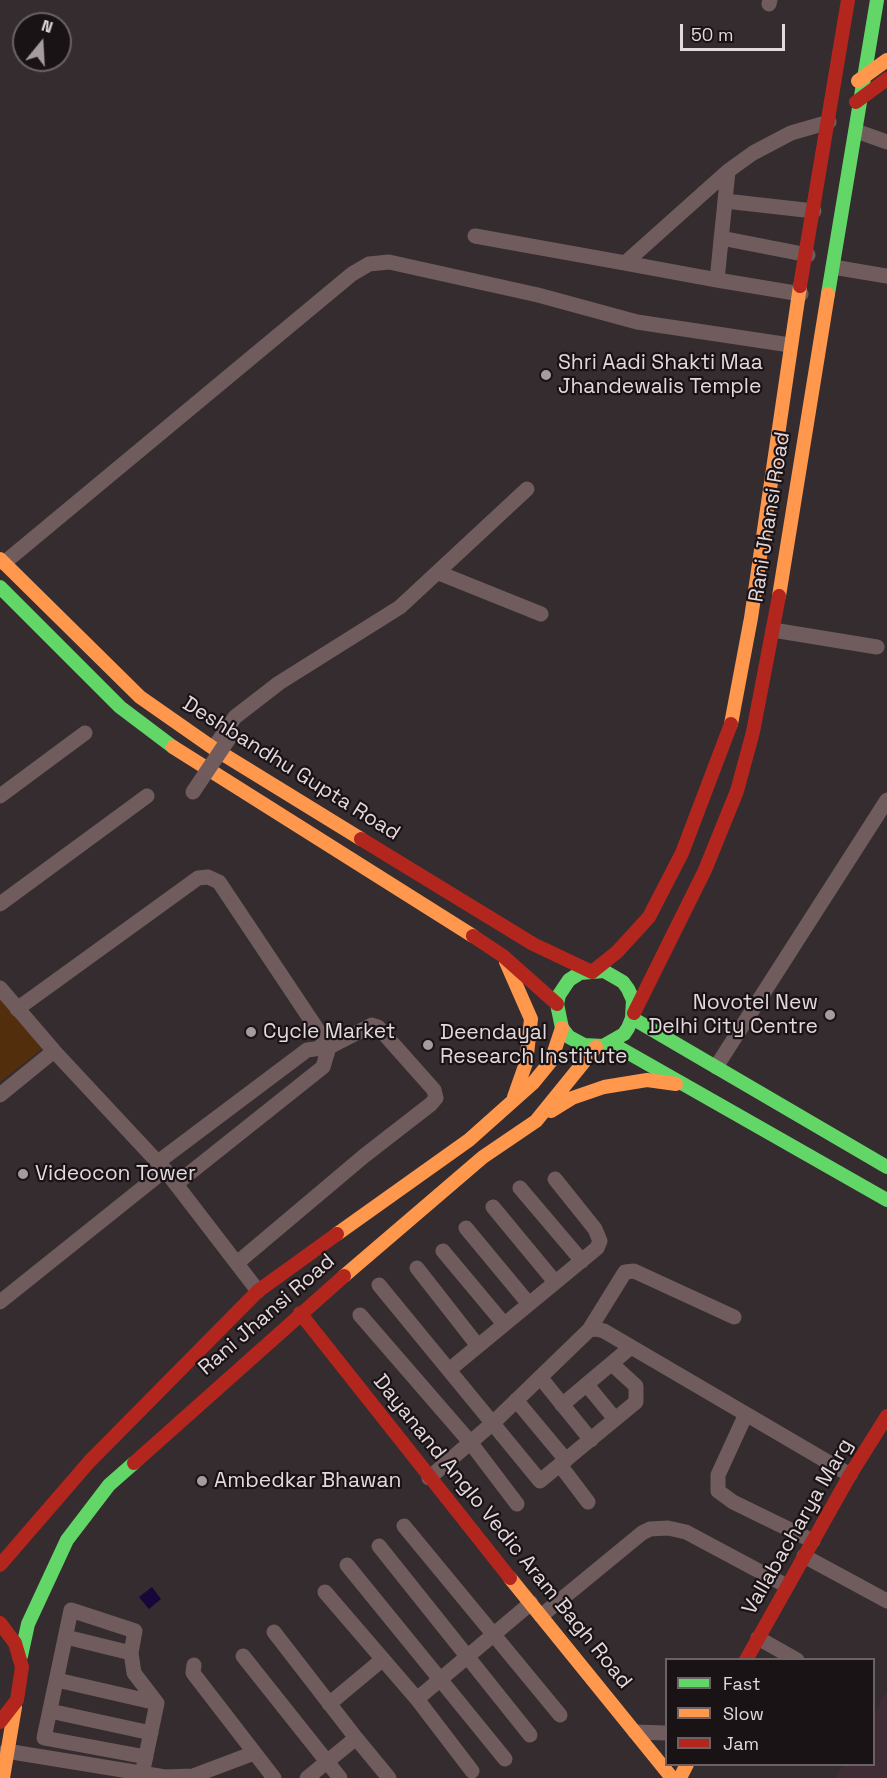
<!DOCTYPE html>
<html>
<head>
<meta charset="utf-8">
<style>
	body { margin:0 }
	#map { position:relative; width:887px; height:1778px; overflow:hidden; background:#342c2f; font-family:"Space Grotesk",sans-serif }
	canvas { display:block }
	.legend { position:absolute; left:665px; top:1658px; width:210px; height:108px; box-sizing:border-box; background:#1a1316; border:2px solid #6a6265; margin:0; padding:8px 10px; list-style:none; font-size:18px; color:#e3d8dc }
	.legend li { display:flex; align-items:center; gap:12px; height:30px }
	.legend b { width:30px; border:2px solid #6a6265 }
	.north { position:absolute; left:12px; top:12px; width:60px; height:60px; box-sizing:border-box; background:#1a1316; border:2px solid #6a6265; border-radius:50%; rotate:18deg; font-size:16px; font-weight:700; line-height:24px; text-align:center; color:#e3d8dc }
	.north::after { content:''; display:block; margin:auto; width:21px; height:27px; background:#a69c9f; clip-path:polygon(50% 0,100% 100%,50% 72%,0 100%) }
	.scale { position:absolute; left:680px; top:24px; width:105px; height:27px; box-sizing:border-box; border:3px solid #e3d8dc; border-top:0; padding-left:8px; font-size:18px; line-height:21px; white-space:nowrap; color:#e3d8dc; -webkit-text-stroke:4px #1a1316; paint-order:stroke }
</style>
</head>
<body>
<div id="map">
<canvas width="887" height="1778"></canvas>
<ul class="legend">
<li><b style="height:8px;background:#63d668"></b>Fast</li>
<li><b style="height:8px;background:#ff974d"></b>Slow</li>
<li><b style="height:8px;background:#b3261e"></b>Jam</li>
</ul>
<div class="north">N</div>
<div class="scale">50 m</div>
</div>
<script>
const ctx = document.querySelector('canvas').getContext('2d');
ctx.lineJoin = 'round';
function paint(path, color) {
  ctx.fillStyle = color;
  ctx.fill(path, 'evenodd');
}
function shape(rows) {
  const path = new Path2D();
  for (const r of rows) {
    path.moveTo(r[0], r[1]);
    for (let i = 2; i < r.length; i += 2) path.lineTo(r[i], r[i + 1]);
  }
  return path;
}
function stroke(path, color, width, dash) {
  ctx.strokeStyle = color;
  ctx.lineWidth = width;
  ctx.lineCap = dash ? 'butt' : 'round';
  ctx.setLineDash(dash || []);
  ctx.stroke(path);
}
function write(font, color, halo, rows, align = 'center') {
  ctx.font = font + ' "Space Grotesk",sans-serif';
  ctx.lineWidth = 4.5;
  ctx.setLineDash([]);
  ctx.textBaseline = 'middle';
  ctx.strokeStyle = halo;
  ctx.fillStyle = color;
  for (const [text, x, y, turn = 0] of rows) {
    ctx.save();
    ctx.translate(x, y);
    ctx.rotate((+turn || 0) * Math.PI / 180);
    ctx.textAlign = isNaN(turn) ? turn : align;
    if (halo) ctx.strokeText(text, 0, 0);
    ctx.fillText(text, 0, 0);
    ctx.restore();
  }
}
paint(shape([
	[887,1691,887,1778,835,1778,843,1765,874,1764,874,1713]
]), '#402c34');
paint(shape([
	[0,998,42,1049,0,1082]
]), '#532e0c');
paint(shape([
	[152,1587,161,1599,149,1609,139,1597]
]), '#160639');
stroke(shape([
	[769,4,770,0],
	[856,131,887,142],
	[728,171,717,280,801,294],
	[725,201,814,211],
	[475,236,625,263,728,171,753,153,791,133,829,122],
	[721,238,808,255],
	[625,263,717,280],
	[833,267,887,276],
	[4,563,352,274,369,264,389,262,538,295,637,322,790,345],
	[439,573,541,614],
	[773,630,877,647],
	[215,746,235,717,279,683,400,607,527,489],
	[0,796,85,733],
	[0,904,147,796],
	[0,988,54,1051,165,1170,258,1291],
	[17,1009,198,878,208,877,219,882,329,1047],
	[716,1067,887,800],
	[0,1095,54,1051],
	[158,1162,307,1050,329,1047,372,1025,378,1027,434,1090,436,1098,431,1104,364,1156,237,1263],
	[176,1184,323,1067,329,1047],
	[520,1188,582,1261],
	[493,1207,555,1282],
	[466,1228,529,1304],
	[443,1251,504,1324],
	[417,1268,478,1346],
	[379,1285,540,1481,636,1402,636,1386,612,1364],
	[0,1302,165,1170],
	[360,1315,470,1442,517,1504],
	[589,1330,625,1272,634,1271,734,1317],
	[449,1370,597,1248,600,1241,595,1229,555,1179],
	[540,1377,591,1440],
	[587,1385,615,1419],
	[516,1400,566,1460],
	[562,1405,631,1347],
	[746,1414,718,1475,718,1491,733,1502,813,1541],
	[560,1465,588,1502],
	[429,1478,494,1422,589,1330,596,1329,604,1331,850,1475],
	[404,1526,560,1715],
	[379,1546,530,1735],
	[804,1556,887,1601],
	[347,1565,505,1759],
	[325,1592,417,1699,531,1603],
	[541,1616,642,1533,650,1529,668,1528,686,1532,787,1586],
	[274,1632,356,1738,307,1778],
	[66,1637,131,1653],
	[758,1638,797,1660],
	[243,1656,340,1778],
	[194,1665,193,1673,274,1778],
	[57,1680,157,1703],
	[417,1699,472,1771],
	[329,1704,383,1659],
	[50,1711,151,1733],
	[635,1732,666,1733],
	[356,1738,389,1778],
	[6,1751,165,1777,193,1776,254,1753],
	[146,1757,44,1738,71,1610,135,1631,131,1653,134,1673,157,1703],
	[144,1765,157,1703]
]), '#705c5d', 15);
stroke(shape([
	[828,294,877,0],
	[0,587,120,707,173,747],
	[632,1018,633,1000,628,989,623,982,604,971,580,973,569,980,559,995,557,1004,562,1028,569,1037,584,1045,603,1046,624,1034,628,1028,634,1013],
	[632,1018,887,1167],
	[611,1043,887,1200],
	[21,1656,28,1624,67,1540,109,1485,134,1463]
]), '#63d668', 14);
stroke(shape([
	[858,81,887,60],
	[0,559,140,697,213,748,361,839],
	[779,596,828,294],
	[731,724,751,618,800,286],
	[173,747,473,936],
	[506,962,531,1019,526,1063,514,1097],
	[551,1111,572,1098,604,1087,647,1080,676,1084],
	[337,1234,469,1140,533,1083,551,1061,562,1028],
	[344,1276,483,1157,536,1121,596,1047],
	[510,1578,672,1778],
	[3,1778,15,1707],
	[680,1778,687,1764]
]), '#ff974d', 14);
stroke(shape([
	[856,102,887,79],
	[800,286,848,0],
	[361,839,533,944,592,972],
	[473,936,503,956,557,1004],
	[592,972,617,952,649,917,682,853,731,724],
	[634,1013,705,870,737,791,753,732,779,596],
	[300,1313,510,1578],
	[134,1463,344,1276],
	[0,1565,89,1462,258,1291,337,1234],
	[0,1623,15,1643,22,1667,17,1700,0,1722],
	[746,1660,850,1475,887,1416]
]), '#b3261e', 14);
stroke(shape([
	[193,792,232,734]
]), '#705c5d', 15);
for (const [x, y, r, color] of [
	[546,375,6,"#a69c9f"],
	[830,1015,6,"#a69c9f"],
	[251,1032,6,"#a69c9f"],
	[428,1045,6,"#a69c9f"],
	[23,1174,6,"#a69c9f"],
	[202,1481,6,"#a69c9f"]
]) {
  const dot = new Path2D();
  dot.arc(x, y, r, 0, 2 * Math.PI);
  ctx.fillStyle = color;
  ctx.fill(dot);
  stroke(dot, '#1a1316', 2);
}
write('21px', '#e3d8dc', '#1a1316', [
	["Shri Aadi Shakti Maa",558,363],
	["Jhandewalis Temple",558,387],
	["Novotel New",818,1003,"right"],
	["Delhi City Centre",818,1027,"right"],
	["Cycle Market",263,1032],
	["Deendayal",440,1033],
	["Research Institute",440,1057],
	["Videocon Tower",35,1174],
	["Ambedkar Bhawan",214,1481]
], 'left');
write('21px', '#e3d8dc', '#1a1316', [
	["Rani Jhansi Road",770,517,-81],
	["Deshbandhu Gupta Road",291,769,32],
	["Rani Jhansi Road",267,1315,-41],
	["Vallabacharya Marg",798,1527,-60],
	["Dayanand Anglo Vedic Aram Bagh Road",502,1532,51]
]);
</script>
</body>
</html>
